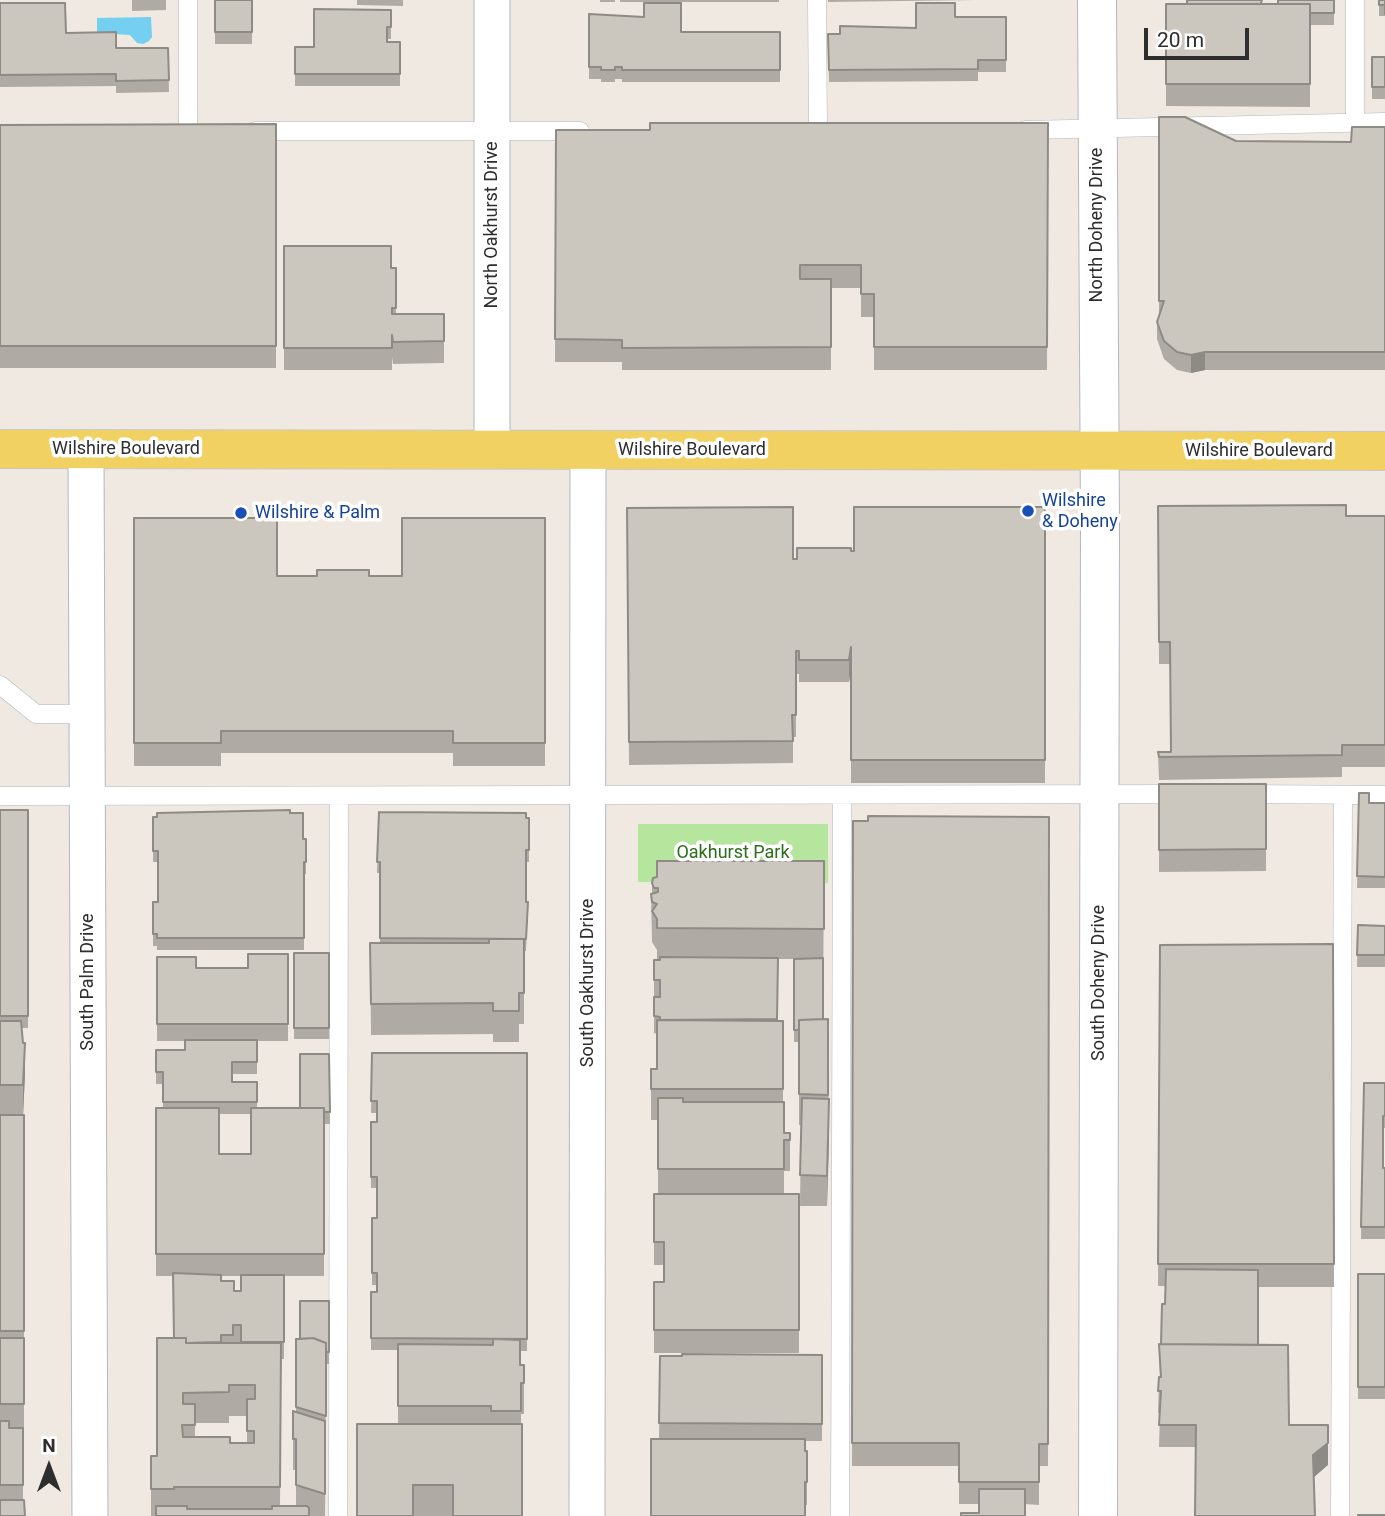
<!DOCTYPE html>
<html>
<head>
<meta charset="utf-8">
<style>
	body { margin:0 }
	#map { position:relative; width:1385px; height:1516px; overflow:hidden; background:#efe9e1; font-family:Roboto,sans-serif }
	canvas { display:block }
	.north { position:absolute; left:14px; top:1432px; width:70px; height:70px; -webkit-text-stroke:5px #fff; paint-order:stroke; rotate:0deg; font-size:19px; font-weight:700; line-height:28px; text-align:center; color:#2e2e2e }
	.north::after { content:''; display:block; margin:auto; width:24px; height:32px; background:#2e2e2e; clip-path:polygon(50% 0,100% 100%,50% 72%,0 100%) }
	.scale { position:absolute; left:1144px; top:28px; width:105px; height:32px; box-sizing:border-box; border:4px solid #2e2e2e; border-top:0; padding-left:9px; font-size:21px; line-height:24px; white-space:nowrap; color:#2e2e2e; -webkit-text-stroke:5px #fff; paint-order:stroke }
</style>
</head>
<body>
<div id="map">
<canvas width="1385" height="1516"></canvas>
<div class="north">N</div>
<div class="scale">20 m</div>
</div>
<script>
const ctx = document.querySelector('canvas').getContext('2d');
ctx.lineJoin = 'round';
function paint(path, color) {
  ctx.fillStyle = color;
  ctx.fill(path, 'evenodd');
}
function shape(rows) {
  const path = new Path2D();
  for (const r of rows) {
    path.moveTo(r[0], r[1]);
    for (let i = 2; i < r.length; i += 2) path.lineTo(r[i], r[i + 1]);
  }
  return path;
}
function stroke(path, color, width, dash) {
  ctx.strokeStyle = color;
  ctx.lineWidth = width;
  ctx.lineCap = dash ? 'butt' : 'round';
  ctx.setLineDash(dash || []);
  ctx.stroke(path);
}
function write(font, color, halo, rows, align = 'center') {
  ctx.font = font + ' Roboto,sans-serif';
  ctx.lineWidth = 7;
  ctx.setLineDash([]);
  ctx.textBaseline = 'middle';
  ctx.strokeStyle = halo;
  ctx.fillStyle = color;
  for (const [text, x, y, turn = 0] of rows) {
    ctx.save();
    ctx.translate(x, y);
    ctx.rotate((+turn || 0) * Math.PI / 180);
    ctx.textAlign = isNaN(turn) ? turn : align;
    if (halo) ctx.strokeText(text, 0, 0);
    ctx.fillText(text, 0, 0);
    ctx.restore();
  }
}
paint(shape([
	[638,824,828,824,828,883,638,882]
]), '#b6e59e');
paint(shape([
	[151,17,152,37,149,41,143,44,137,43,130,35,97,33,97,18]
]), '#75cff0');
const service = shape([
	[188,0,188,132],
	[817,0,818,130],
	[1355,0,1355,122],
	[1025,130,1385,122],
	[255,131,580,131],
	[0,685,36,714,87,714],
	[1242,794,1385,795],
	[0,796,1183,794],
	[338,1516,339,796],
	[840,1516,842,795],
	[1340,1516,1343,795]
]);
const minor = shape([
	[492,0,492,450],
	[86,449,90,1516],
	[587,1516,588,450]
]);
const tertiary = shape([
	[1097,0,1100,521,1098,1516]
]);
const primary = shape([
	[0,449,1385,451]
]);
stroke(service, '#b4b7c1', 19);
stroke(minor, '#b4b7c1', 37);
stroke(tertiary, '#b4b7c1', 40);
stroke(primary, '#c9c9c9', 40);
stroke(service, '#fff', 18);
stroke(minor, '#fff', 35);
stroke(tertiary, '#fff', 38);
stroke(primary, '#f2d163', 38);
paint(shape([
	[132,0,166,0,166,10,132,11],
	[215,0,252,0,252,44,215,44],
	[357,0,403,0,403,6,357,5],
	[600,0,615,0,615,2,600,2],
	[620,0,779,0,779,2,620,2],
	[828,0,977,0,828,2],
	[1334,0,1334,25,1310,25,1310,107,1166,106,1166,4,1278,4],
	[1379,0,1385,0,1385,26,1385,16,1379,16],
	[0,3,66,33,116,48,168,48,169,92,116,93,116,86,0,87],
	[391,10,391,39,387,39,387,42,400,42,400,86,295,86,295,47,314,47],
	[589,14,644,17,681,32,780,32,780,82,622,82,622,79,615,79,615,82,601,82,601,79,589,79],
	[955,17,1006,17,1006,72,978,72,978,81,829,82,828,34,916,28],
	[1372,57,1385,57,1385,99,1372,99],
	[1159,117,1236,141,1351,142,1385,127,1385,370,1205,370,1191,373,1177,370,1164,359,1157,339,1157,322,1159,316],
	[1048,123,1047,370,874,370,874,317,861,317,861,288,831,288,831,370,622,370,622,362,555,362,556,130,650,130],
	[276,124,276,368,0,368,0,125],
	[284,246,391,268,396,268,396,314,444,314,444,363,393,364,392,357,392,370,284,370],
	[1158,506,1346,516,1385,516,1385,767,1342,767,1342,777,1159,780,1158,752,1171,752,1170,664,1159,664],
	[1045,507,1045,783,851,783,851,669,849,682,799,682,799,674,796,674,796,737,793,737,793,763,629,765,627,508,793,559,854,551],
	[134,518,277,576,402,576,545,518,545,766,453,766,453,753,221,753,221,766,134,766],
	[1159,784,1266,784,1266,871,1159,872],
	[1359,793,1369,803,1385,803,1385,888,1357,888],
	[0,810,28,810,28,1028,22,1028,25,1074,23,1115,24,1115,24,1435,23,1435,23,1500,0,1516],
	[379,812,529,818,529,862,526,862,526,902,528,914,526,951,524,951,524,1024,519,1024,519,1042,493,1042,493,1034,371,1035,370,943,380,943,380,873,377,873],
	[290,813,303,839,306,839,306,874,304,874,304,950,157,950,157,946,153,946,153,902,158,902,158,862,153,862,153,817],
	[1049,817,1048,1466,1039,1466,1039,1505,1025,1504,979,1513,979,1504,959,1504,959,1466,852,1466,853,821],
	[824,861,823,1019,828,1019,829,1130,827,1206,800,1206,801,1125,799,1125,799,1042,794,1042,794,959,778,959,778,1021,783,1021,783,1102,784,1133,790,1133,790,1171,784,1171,784,1194,799,1194,799,1353,654,1353,654,1282,664,1282,664,1265,654,1265,654,1194,658,1194,658,1120,651,1120,651,1069,657,1069,657,1034,654,1033,654,960,660,960,660,959,657,959,657,950,652,942,651,894,652,894,652,883],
	[1358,925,1385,926,1385,967,1357,967],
	[1333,944,1334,1287,1258,1287,1258,1345,1289,1425,1328,1465,1196,1447,1159,1447,1160,1413,1158,1413,1159,1377,1160,1377,1159,1344,1161,1344,1165,1304,1165,1286,1158,1286,1160,945],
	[294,953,329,953,329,1039,294,1039],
	[288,954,288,1041,257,1041,257,1074,232,1074,232,1082,257,1082,257,1108,300,1108,329,1054,330,1124,324,1124,324,1276,284,1276,284,1359,281,1359,280,1506,296,1506,296,1470,293,1470,293,1411,296,1412,296,1339,300,1339,329,1301,329,1364,326,1364,325,1516,151,1516,151,1456,157,1456,173,1338,173,1276,156,1276,156,1108,163,1108,163,1084,156,1084,156,1050,185,1050,185,1041,157,1041,157,957,196,968,248,968],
	[219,1114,251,1114,251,1154,219,1154],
	[221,1276,241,1276,241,1291,234,1291,221,1281],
	[229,1416,247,1416,247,1443,230,1443,195,1437,195,1423,229,1423],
	[372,1053,527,1053,527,1351,520,1351,520,1365,524,1365,524,1414,521,1414,522,1516,413,1516,398,1424,398,1350,371,1350,371,1292,377,1292,377,1285,372,1285,372,1218,377,1218,377,1188,371,1188,371,1122,377,1122,377,1113,371,1113],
	[1364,1083,1385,1083,1385,1128,1383,1128,1383,1168,1385,1168,1385,1239,1361,1239],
	[1358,1274,1385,1274,1385,1399,1358,1399],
	[822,1355,822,1441,805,1441,805,1451,807,1451,807,1505,805,1505,659,1439,660,1356]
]), '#afaba4');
paint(shape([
	[1205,352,1205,370,1191,373,1191,355],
	[851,647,851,669,849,682,849,660],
	[25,1043,25,1074,23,1116,23,1085],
	[829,1099,829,1130,827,1206,827,1176],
	[1328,1443,1328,1465,1313,1478,1313,1455]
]), '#8e8b86');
const building = shape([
	[215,0,252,0,252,32,215,32,215,0],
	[1187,0,1262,0,1261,3,1260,4,1187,4,1187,0],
	[1278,0,1334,0,1334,13,1310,13,1310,4,1278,4,1278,0],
	[1379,0,1385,0,1385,14,1385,5,1379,5,1379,0],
	[0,3,65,3,66,33,116,32,116,48,168,48,169,80,116,81,116,74,0,75,0,3],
	[644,3,681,3,681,32,780,32,780,70,622,70,622,67,615,67,615,70,601,70,601,67,589,67,589,14,644,17,644,3],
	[916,3,955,3,955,17,1006,17,1006,60,978,60,978,69,829,70,828,34,840,34,840,26,916,28,916,3],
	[1166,4,1310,4,1310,84,1166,84,1166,4],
	[314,9,391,10,391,27,387,27,387,42,400,42,400,74,295,74,295,47,314,47,314,9],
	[1372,57,1385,57,1385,87,1372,87,1372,57],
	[1159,117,1185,117,1236,141,1351,142,1352,127,1385,127,1385,352,1205,352,1191,355,1177,352,1164,341,1157,322,1164,301,1159,301,1159,117],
	[650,123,1048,123,1047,347,874,347,874,294,861,294,861,265,800,265,800,279,831,279,831,347,622,348,622,340,555,339,556,130,650,130,650,123],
	[276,124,276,346,0,346,0,125,276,124],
	[284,246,391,246,391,268,396,268,396,308,392,308,392,314,444,314,444,341,393,342,392,335,392,348,284,348,284,246],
	[1346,505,1346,516,1385,516,1385,745,1342,745,1342,755,1159,757,1158,752,1171,752,1170,642,1159,642,1158,506,1346,505],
	[793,507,793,559,797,559,797,548,851,548,851,551,854,551,854,507,1045,507,1045,760,851,760,851,647,849,660,799,660,799,651,796,651,796,715,792,715,793,741,629,742,627,508,793,507],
	[134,518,277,518,277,576,317,576,317,570,369,570,369,576,402,576,402,518,545,518,545,743,453,743,453,731,221,731,221,743,134,743,134,518],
	[1159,784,1266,784,1266,849,1159,850,1159,784],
	[1359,793,1369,793,1369,803,1385,803,1385,877,1357,876,1359,793],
	[0,810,28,810,28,1016,0,1016,0,810],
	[290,810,290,813,303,813,303,839,306,839,306,862,304,862,304,938,157,938,157,934,153,934,153,902,158,902,158,851,153,851,153,817,157,817,157,813,290,810],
	[379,812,526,813,526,818,529,818,529,850,526,850,526,902,528,902,526,939,380,938,380,862,377,862,379,812],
	[868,816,1049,817,1048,1444,1039,1444,1039,1482,959,1482,959,1443,852,1443,853,821,868,821,868,816],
	[657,861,824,861,824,929,657,928,657,919,652,911,657,904,652,902,651,894,658,892,658,888,654,888,652,883,653,878,657,877,657,861],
	[1358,925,1385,926,1385,955,1357,955,1358,925],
	[489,939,524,939,524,993,519,993,519,1011,493,1011,493,1003,371,1004,370,943,489,943,489,939],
	[1333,944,1334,1264,1158,1264,1160,945,1333,944],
	[294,953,329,953,329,1028,294,1028,294,953],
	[248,954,288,954,288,1024,157,1024,157,957,196,957,196,968,248,968,248,954],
	[660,957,778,958,777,1019,660,1020,660,1017,654,1016,654,997,660,997,660,980,654,980,654,960,660,960,660,957],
	[823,958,823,1019,799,1020,799,1030,794,1030,794,959,823,958],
	[828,1019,828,1095,799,1094,799,1020,828,1019],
	[657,1020,783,1021,783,1089,651,1089,651,1069,657,1069,657,1020],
	[0,1021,21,1021,23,1043,25,1043,23,1085,0,1085,0,1021],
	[185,1040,257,1040,257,1062,232,1062,232,1082,257,1082,257,1102,163,1102,163,1072,156,1072,156,1050,185,1050,185,1040],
	[372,1053,527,1053,527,1339,371,1338,371,1292,377,1292,377,1273,372,1273,372,1218,377,1218,377,1177,371,1177,371,1122,377,1122,377,1101,371,1101,372,1053],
	[300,1054,329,1054,330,1112,324,1112,324,1108,300,1108,300,1054],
	[1364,1083,1385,1083,1385,1116,1383,1116,1383,1168,1385,1168,1385,1227,1361,1227,1364,1083],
	[658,1098,683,1098,683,1102,784,1102,784,1133,790,1133,790,1140,784,1140,784,1169,658,1169,658,1098],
	[802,1098,829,1099,827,1176,800,1175,802,1098],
	[156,1108,219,1108,219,1154,251,1154,251,1108,324,1108,324,1254,156,1254,156,1108],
	[0,1115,24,1115,24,1331,0,1331,0,1115],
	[654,1194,799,1194,799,1330,654,1330,654,1282,664,1282,664,1242,654,1242,654,1194],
	[1166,1269,1258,1270,1258,1345,1161,1344,1162,1304,1165,1304,1166,1269],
	[173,1273,221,1275,221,1281,234,1281,234,1291,241,1291,241,1275,284,1275,284,1342,241,1342,241,1325,233,1325,233,1335,221,1335,221,1342,186,1343,186,1338,174,1338,173,1273],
	[1358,1274,1385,1274,1385,1387,1358,1387,1358,1274],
	[300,1301,329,1301,329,1352,326,1352,326,1343,313,1338,300,1339,300,1301],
	[0,1338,24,1338,24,1404,0,1404,0,1338],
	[157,1338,186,1338,186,1343,281,1343,280,1487,174,1487,174,1489,151,1489,151,1456,157,1456,157,1338],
	[229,1385,255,1385,255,1399,247,1399,247,1431,254,1431,254,1443,230,1443,230,1437,183,1437,182,1425,195,1425,195,1404,183,1404,183,1393,229,1392,229,1385],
	[313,1338,326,1343,326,1416,296,1407,296,1339,313,1338],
	[493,1339,520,1340,520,1365,524,1365,524,1383,521,1383,521,1411,491,1411,491,1406,398,1406,398,1344,493,1345,493,1339],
	[1159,1344,1288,1345,1289,1425,1328,1425,1328,1443,1313,1455,1315,1516,1195,1516,1196,1425,1159,1425,1161,1391,1158,1391,1159,1377,1161,1377,1159,1344],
	[682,1354,822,1355,822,1424,659,1423,660,1356,682,1356,682,1354],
	[293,1411,325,1421,325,1494,296,1485,296,1439,293,1439,293,1411],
	[0,1421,9,1421,9,1428,23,1428,23,1485,0,1485,0,1421],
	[357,1424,522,1424,522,1516,453,1516,453,1485,413,1485,413,1516,357,1516,357,1424],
	[651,1439,805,1439,805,1451,807,1451,807,1482,805,1482,805,1516,651,1516,651,1439],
	[979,1489,1025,1489,1025,1516,961,1516,961,1513,979,1513,979,1489],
	[0,1500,24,1500,25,1516,0,1516,0,1500],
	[156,1506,187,1506,187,1509,272,1509,272,1506,307,1506,309,1508,309,1516,156,1516,156,1506],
	[1358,1515,1385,1515,1385,1516,1358,1516,1358,1515]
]);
paint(building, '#cbc7bf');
stroke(building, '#8e8b86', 2);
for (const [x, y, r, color] of [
	[1028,511,7,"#1a4fb4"],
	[241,513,7,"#1a4fb4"]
]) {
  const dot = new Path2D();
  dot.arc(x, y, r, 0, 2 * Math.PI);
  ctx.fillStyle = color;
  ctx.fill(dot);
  stroke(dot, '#fff', 2.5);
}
write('18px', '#2e2e2e', '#fff', [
	["North Oakhurst Drive",492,225,-90],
	["North Doheny Drive",1097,225,-90],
	["Wilshire Boulevard",126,449],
	["Wilshire Boulevard",692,450],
	["Wilshire Boulevard",1259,451],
	["South Palm Drive",88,982,-90],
	["South Oakhurst Drive",588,983,-90],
	["South Doheny Drive",1099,983,-90]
]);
write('18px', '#164399', '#fff', [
	["Wilshire",1042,501],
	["& Doheny",1042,522],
	["Wilshire & Palm",255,513]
], 'left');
write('18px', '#2c6e1b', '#fff', [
	["Oakhurst Park",733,853]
]);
</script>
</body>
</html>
